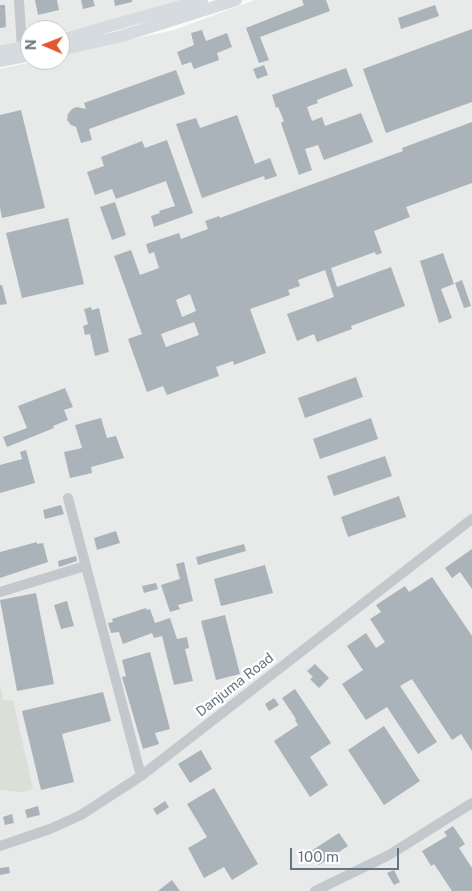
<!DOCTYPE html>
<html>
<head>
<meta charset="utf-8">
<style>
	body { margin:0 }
	#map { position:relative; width:472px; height:891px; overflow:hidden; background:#fafaf8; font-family:"Public Sans",sans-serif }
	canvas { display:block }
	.north { position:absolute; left:20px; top:20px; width:50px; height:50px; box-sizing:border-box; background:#fff; border:1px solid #c1c8cd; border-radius:50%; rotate:271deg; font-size:14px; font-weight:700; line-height:20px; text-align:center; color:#657683 }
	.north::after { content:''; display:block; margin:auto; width:18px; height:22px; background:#e4572e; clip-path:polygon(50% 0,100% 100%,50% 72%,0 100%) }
	.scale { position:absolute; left:290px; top:848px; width:109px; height:22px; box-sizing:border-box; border:2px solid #657683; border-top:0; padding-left:6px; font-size:15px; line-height:18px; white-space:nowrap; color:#657683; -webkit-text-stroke:4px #fff; paint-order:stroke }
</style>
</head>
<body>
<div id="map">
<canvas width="472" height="891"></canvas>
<div class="north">N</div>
<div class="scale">100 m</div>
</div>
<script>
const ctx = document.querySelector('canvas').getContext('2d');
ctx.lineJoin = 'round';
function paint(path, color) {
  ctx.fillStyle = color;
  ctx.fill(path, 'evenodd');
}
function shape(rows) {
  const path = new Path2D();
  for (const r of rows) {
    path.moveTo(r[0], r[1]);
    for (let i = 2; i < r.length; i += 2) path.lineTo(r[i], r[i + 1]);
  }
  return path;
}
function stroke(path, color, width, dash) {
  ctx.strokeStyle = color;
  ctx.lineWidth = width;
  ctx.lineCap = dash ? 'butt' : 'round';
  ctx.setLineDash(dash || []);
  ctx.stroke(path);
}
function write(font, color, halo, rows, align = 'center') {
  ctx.font = font + ' "Public Sans",sans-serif';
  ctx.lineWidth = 5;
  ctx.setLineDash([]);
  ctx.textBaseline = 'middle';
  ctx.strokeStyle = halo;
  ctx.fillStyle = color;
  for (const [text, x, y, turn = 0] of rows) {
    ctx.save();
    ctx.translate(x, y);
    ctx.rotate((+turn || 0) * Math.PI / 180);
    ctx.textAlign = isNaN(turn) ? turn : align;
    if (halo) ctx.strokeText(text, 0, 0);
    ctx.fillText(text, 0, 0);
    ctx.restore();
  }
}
paint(shape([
	[0,0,180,0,89,26,60,33,60,30,30,30,30,39,0,45],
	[255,0,472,0,472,891,0,891,0,69,40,60,60,60,60,55,174,30]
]), '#e8e9e9');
paint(shape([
	[0,685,3,699,9,701,13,700,33,789,22,792,0,790]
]), '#dadfd7');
paint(shape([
	[35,0,57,0,59,10,38,15],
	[81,0,93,0,95,6,83,9],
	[114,0,132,0,132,2,115,6],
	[302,0,326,0,330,11,260,37,269,60,259,63,246,28,304,5],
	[0,5,5,5,6,27,0,28],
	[435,5,439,16,401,29,398,18],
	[472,29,472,102,386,133,363,69],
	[202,30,206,41,227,33,232,47,217,53,219,60,194,69,191,62,182,65,177,52,194,45,191,33],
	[264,65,268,75,257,79,253,69],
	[346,68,353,86,317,100,318,103,307,107,312,121,322,117,325,126,361,113,373,142,324,160,318,145,305,149,312,170,299,175,281,123,284,121,278,107,276,108,272,95],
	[176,70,185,94,89,129,92,140,81,143,76,127,71,125,67,120,68,114,72,109,77,107,86,109,84,103],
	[21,110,45,208,2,218,0,208,0,115],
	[237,115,255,164,270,158,277,176,265,180,264,176,202,198,176,124,196,118,200,128],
	[472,122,472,183,406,207,410,217,374,231,382,253,376,255,375,252,331,268,337,287,391,267,405,306,351,326,352,329,317,342,314,334,297,341,287,314,334,297,325,270,298,280,300,286,288,290,290,295,250,309,266,353,234,365,233,361,216,367,219,376,167,395,163,386,147,392,128,339,142,334,114,256,131,250,140,275,159,268,154,252,149,254,146,244,179,233,181,239,208,229,205,221,219,216,220,218,403,151,402,148],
	[190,294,196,311,182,317,176,300],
	[194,322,199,335,166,347,161,334],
	[167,140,193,213,154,227,151,216,160,213,159,211,175,206,166,181,116,199,112,189,95,195,87,172,104,166,101,157,142,141,145,148],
	[115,202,126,235,112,240,100,207],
	[68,218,84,284,22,298,6,233],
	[443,253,454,284,441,289,452,318,439,323,420,261],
	[462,280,471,306,464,308,455,283],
	[0,285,2,285,7,304,0,305],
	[91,307,92,310,99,308,109,352,95,356,90,334,85,335,83,326,88,324,84,309],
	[356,377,363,397,305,418,298,398],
	[65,388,73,407,64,410,68,420,53,426,54,428,7,447,3,437,27,428,18,406],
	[101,418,107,438,116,436,124,458,91,467,92,473,70,478,64,452,82,448,75,425],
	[371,418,378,439,320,459,313,439],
	[26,450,35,483,0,493,0,465,22,459,20,452],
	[385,456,392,476,334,496,327,476],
	[399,496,406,517,348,537,341,517],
	[61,505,64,514,45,519,43,510],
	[116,531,120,543,97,550,94,538],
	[37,542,37,544,43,543,48,562,0,578,0,552],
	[244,544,246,551,198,565,196,557],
	[472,549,472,589,460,572,452,578,445,568],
	[76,556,77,561,59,567,58,561],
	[184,562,193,601,178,605,180,609,170,612,161,585,180,579,176,564],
	[265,565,273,593,221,606,214,579],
	[432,577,472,636,472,751,461,734,452,740,412,679,400,686,437,742,418,754,387,707,366,720,342,684,363,670,347,646,366,633,376,648,385,642,370,619,381,612,376,605,405,586,409,592],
	[156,583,158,589,144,593,142,586],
	[36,593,54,684,17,691,0,600],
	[67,601,74,626,61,629,54,605],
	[146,608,147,610,150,609,155,623,170,618,177,639,187,637,189,648,185,649,193,681,174,685,162,636,154,638,152,633,123,644,119,632,111,633,108,623,113,622,112,619],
	[225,615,240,674,216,680,201,621],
	[150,652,170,729,155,733,159,744,143,749,122,677,126,676,122,660],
	[315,664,329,678,319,688,310,679,313,677,307,671],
	[295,689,331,743,310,757,328,785,310,797,274,741,298,725,295,720,296,719,282,698],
	[103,692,111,721,62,734,74,782,41,790,22,711],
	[274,698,279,705,269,711,265,704],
	[384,726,420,781,384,805,348,750],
	[201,750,212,769,190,783,178,764],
	[214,788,258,864,232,880,224,867,204,878,188,848,207,837,187,804],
	[165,801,169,807,157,815,153,809],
	[38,806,40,815,27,818,25,810],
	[12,814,14,823,5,825,3,817],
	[453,826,465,844,459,848,472,868,472,891,452,891,434,864,431,866,422,851,447,836,444,832],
	[339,833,348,846,319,865,311,851],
	[9,867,10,873,0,875,0,868],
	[394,870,400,882,394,885,387,873],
	[172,880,180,891,158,891]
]), '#aab3b9');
stroke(shape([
	[19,0,22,48],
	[68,498,141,776],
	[0,592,85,566],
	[0,846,50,829,81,815,141,776,472,519],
	[315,891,389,855,472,803]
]), '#c3c8cc', 10);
stroke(shape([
	[60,40,202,0],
	[60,50,122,36,236,0],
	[0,51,30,46],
	[0,61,30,55]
]), '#d6dbdf', 12);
write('14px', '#657683', '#fff', [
	["Danjuma Road",235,685,-38]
]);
</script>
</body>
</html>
